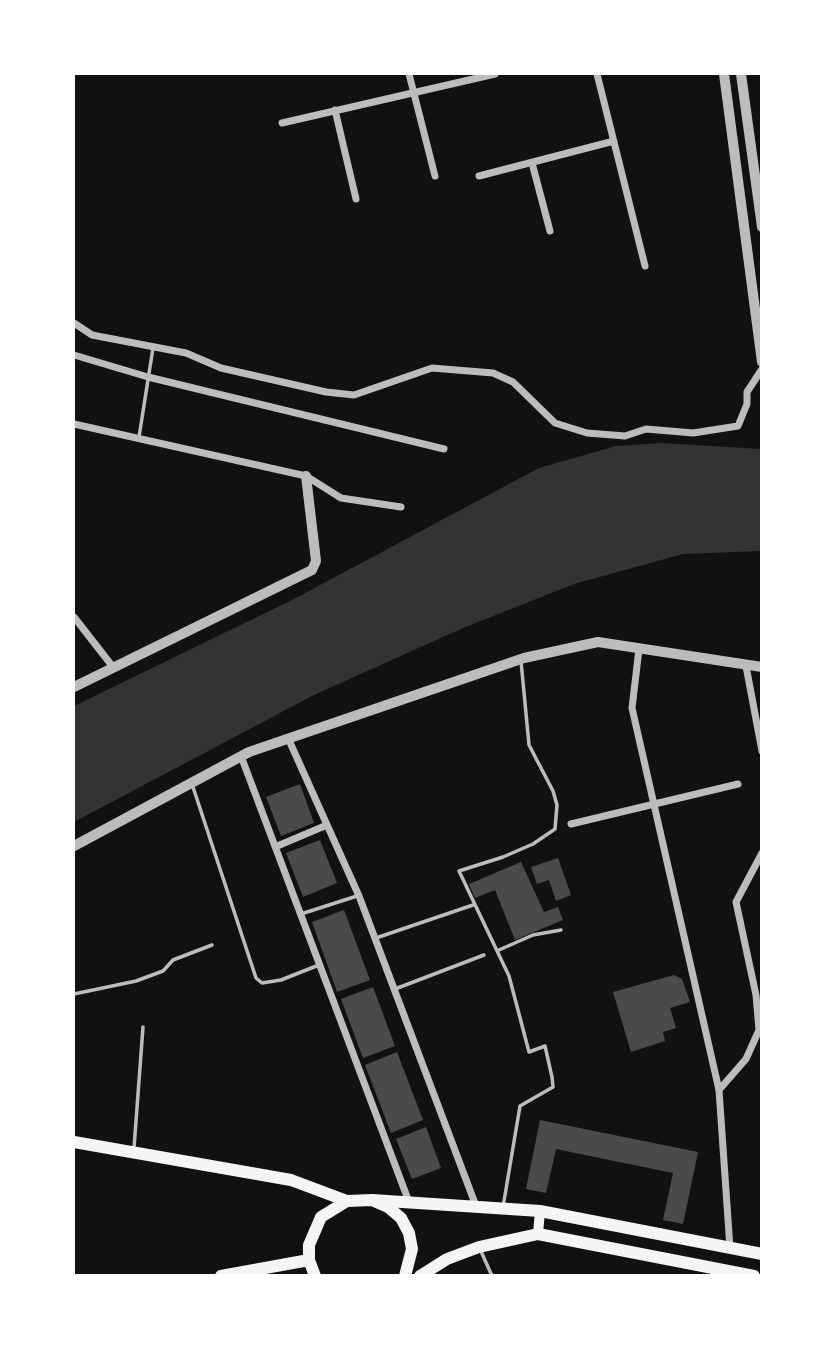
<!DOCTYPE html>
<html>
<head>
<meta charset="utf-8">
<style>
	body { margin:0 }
	#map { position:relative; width:835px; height:1349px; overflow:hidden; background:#111; font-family:Cabin,sans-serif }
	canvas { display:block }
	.frame { position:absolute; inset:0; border:75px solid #fff; pointer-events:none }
</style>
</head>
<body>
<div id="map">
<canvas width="835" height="1349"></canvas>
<div class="frame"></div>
</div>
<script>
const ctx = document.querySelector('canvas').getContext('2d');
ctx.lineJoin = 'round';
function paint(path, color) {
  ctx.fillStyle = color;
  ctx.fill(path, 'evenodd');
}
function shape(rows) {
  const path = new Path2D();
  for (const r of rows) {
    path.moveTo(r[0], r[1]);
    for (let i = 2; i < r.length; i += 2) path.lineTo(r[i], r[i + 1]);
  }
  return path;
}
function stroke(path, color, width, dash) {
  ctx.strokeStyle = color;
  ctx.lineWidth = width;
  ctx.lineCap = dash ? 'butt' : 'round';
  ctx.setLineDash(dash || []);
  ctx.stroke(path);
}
paint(shape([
	[662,443,761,449,761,551,683,554,574,584,463,628,314,695,74,822,74,706,294,599,539,468,616,446]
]), '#333');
paint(shape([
	[300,784,314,823,281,836,266,797],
	[320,840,337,883,303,897,286,853],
	[558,858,571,895,556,901,549,880,537,884,531,867],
	[521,862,544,912,558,907,563,920,515,940,495,890,475,898,469,884],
	[344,910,370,980,337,992,312,922],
	[674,975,682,979,690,1002,670,1008,676,1028,663,1032,665,1041,631,1052,613,992],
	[373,987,395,1046,363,1058,341,999],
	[397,1052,423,1120,391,1133,365,1065],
	[540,1120,698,1152,683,1224,663,1220,673,1173,556,1149,546,1193,526,1189],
	[426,1127,441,1168,412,1179,396,1139]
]), '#4a4a4a');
stroke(shape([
	[139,437,153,348],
	[192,784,256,978,262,983,281,980,319,965],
	[301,914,357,896],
	[376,938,473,905],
	[499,950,533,935,561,930],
	[395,989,484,955],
	[74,994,136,981,163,971,173,960,212,945],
	[134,1148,143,1027],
	[503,1207,520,1106,553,1087,552,1077,545,1046,529,1052,509,976,459,871,503,857,533,844,555,829,557,805,553,791,529,745,521,661],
	[480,1249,492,1276]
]), '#bcbcbc', 3.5);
stroke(shape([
	[409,74,435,176],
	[597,74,645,266],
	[335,110,356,199],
	[282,123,495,74],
	[532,163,550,231],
	[479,176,614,141],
	[74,323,92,335,186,353,221,368,326,392,354,395,432,368,493,373,513,382,555,423,587,433,625,436,646,429,693,433,738,426,747,404,747,392,762,369],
	[74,355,148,377,444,449],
	[74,424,306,476,341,498,401,507],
	[74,617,113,667],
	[639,649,632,708,719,1090,730,1248],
	[746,666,762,751],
	[288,738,359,896,476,1206],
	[241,756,409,1202],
	[571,824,738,784],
	[275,847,327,825],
	[719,1090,746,1059,759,1030,756,995,736,902,762,853]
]), '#bcbcbc', 7);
stroke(shape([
	[724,74,762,362],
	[741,74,762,227],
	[74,687,312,570,316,561,306,476],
	[74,846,249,752,524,658,598,642,762,667]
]), '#bcbcbc', 10);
stroke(shape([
	[538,1234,540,1211]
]), '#f5f5f5', 10);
stroke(shape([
	[74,1142,291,1180,347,1201],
	[372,1200,540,1211,762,1254],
	[221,1276,309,1260],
	[315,1276,309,1260,309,1245,321,1217,347,1201,372,1200,388,1207,401,1218,409,1233,412,1249,405,1276],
	[420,1276,447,1259,479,1247,538,1234,754,1276]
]), '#f5f5f5', 12);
</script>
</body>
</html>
